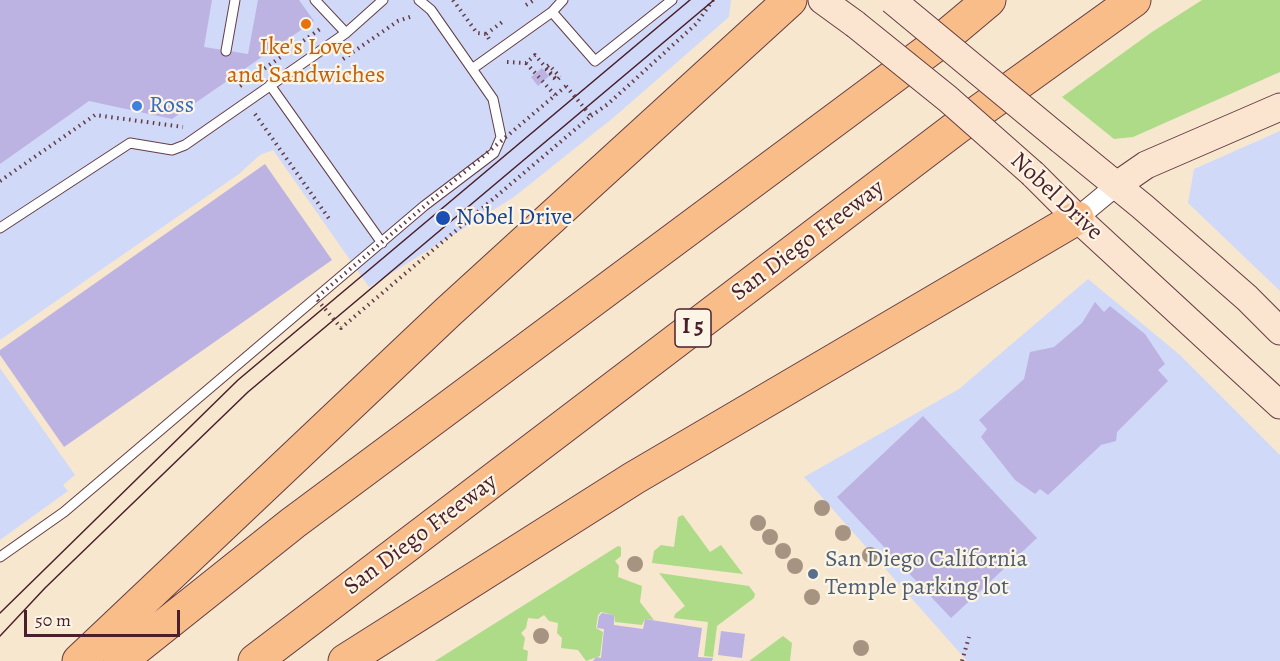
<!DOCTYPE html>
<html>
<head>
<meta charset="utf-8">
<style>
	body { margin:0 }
	#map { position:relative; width:1280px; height:661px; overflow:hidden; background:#f7e7cf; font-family:Alegreya,serif }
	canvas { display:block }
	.scale { position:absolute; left:24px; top:610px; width:156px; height:27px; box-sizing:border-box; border:3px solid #4a1f2b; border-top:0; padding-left:8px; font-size:18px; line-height:21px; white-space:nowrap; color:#4a1f2b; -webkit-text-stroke:4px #fcf5e5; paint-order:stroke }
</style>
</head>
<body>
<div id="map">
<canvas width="1280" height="661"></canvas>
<div class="scale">50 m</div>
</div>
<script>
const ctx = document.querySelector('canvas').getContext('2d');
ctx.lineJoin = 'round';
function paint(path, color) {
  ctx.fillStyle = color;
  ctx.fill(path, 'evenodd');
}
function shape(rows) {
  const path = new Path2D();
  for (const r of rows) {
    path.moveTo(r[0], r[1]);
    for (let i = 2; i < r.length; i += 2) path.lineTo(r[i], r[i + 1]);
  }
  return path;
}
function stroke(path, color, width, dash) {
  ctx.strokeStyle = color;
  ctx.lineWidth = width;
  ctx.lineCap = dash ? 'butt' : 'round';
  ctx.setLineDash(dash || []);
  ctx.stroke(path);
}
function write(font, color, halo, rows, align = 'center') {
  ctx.font = font + ' Alegreya,serif';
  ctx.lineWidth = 4.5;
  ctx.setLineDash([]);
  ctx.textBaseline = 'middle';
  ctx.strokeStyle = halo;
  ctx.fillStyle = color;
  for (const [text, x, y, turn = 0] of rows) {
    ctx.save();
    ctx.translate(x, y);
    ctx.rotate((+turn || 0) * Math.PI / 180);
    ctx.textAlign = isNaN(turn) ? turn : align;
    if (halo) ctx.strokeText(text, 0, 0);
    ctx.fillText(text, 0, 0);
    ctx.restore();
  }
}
paint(shape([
	[0,0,731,0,729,17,613,118,514,197,369,287,273,150,260,155,239,174,0,340],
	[1280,131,1280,291,1188,203,1194,169],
	[1088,279,1180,355,1280,455,1280,661,967,661,804,477,959,389],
	[0,368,75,475,63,485,68,491,0,540]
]), '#d1d9f9');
paint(shape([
	[1202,0,1280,0,1280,72,1133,137,1114,139,1062,97,1152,32],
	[683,515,710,552,721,545,743,574,652,563,654,551,661,545,674,547,678,517],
	[618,546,621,547,621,556,615,561,619,566,618,577,642,586,640,602,654,620,645,619,642,625,615,622,614,615,601,612,598,615,596,628,603,632,600,656,586,661,578,650,561,648,562,638,557,633,558,623,549,621,544,615,538,619,528,618,526,628,521,633,525,638,523,649,528,651,527,661,435,661],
	[659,573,749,586,755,594,754,598,717,626,713,657,704,656,708,622,674,618,675,614,685,606],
	[783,636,792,643,790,661,749,661]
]), '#aedb87');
paint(shape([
	[0,0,212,0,204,47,248,54,258,0,299,0,314,21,172,119,89,101,0,164],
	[542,68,549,76,538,86,531,77],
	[265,164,332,260,64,447,0,355,0,350],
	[1095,302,1104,312,1110,306,1145,334,1165,364,1158,370,1168,381,1117,432,1116,441,1101,445,1048,495,1040,489,1035,494,1015,480,981,437,987,429,979,420,1024,379,1030,352,1054,347,1082,323],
	[923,416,1037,538,951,618,837,497],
	[602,613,614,615,614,625,643,629,645,619,702,628,698,657,713,658,712,661,593,661,596,657,601,658,604,629,597,628,599,616],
	[721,631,745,634,742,658,718,655]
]), '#bcb3e2');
const lane = shape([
	[315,0,346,33],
	[552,12,595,61,672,0],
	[226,51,235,0],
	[472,69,552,12,563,0],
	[270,85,382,243],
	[0,228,130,143,172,150,185,145,346,33,383,0],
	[0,557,64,512,424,206,494,153,501,137,493,99,431,10,419,0]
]);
const street = shape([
	[1077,218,1117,185]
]);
const secondary = shape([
	[822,0,855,24],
	[1061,140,1143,207,1247,298,1280,331],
	[1033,174,1077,218,1280,405],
	[1117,185,1146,165,1280,107]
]);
const highway = shape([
	[79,661,448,312,790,0],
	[120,661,293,523,933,47,989,0],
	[255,661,956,128,1134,0],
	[345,661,634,478,1077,218]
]);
stroke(lane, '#643d44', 11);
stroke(street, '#643d44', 22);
stroke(secondary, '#643d44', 29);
stroke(highway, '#643d44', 35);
stroke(shape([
	[453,0,477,33,486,34,489,39],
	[526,5,534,0],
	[486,34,505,20],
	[343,59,398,21,413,16],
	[507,62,526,63,535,55,557,80,560,77],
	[526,63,555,95],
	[240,86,320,29],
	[255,114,330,220],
	[591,116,608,104,696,24,713,0],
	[0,181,95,115,183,127],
	[962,661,969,637]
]), '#643d44', 4, [1.5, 4.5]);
stroke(lane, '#fff', 9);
stroke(street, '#fff', 20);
stroke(secondary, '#fce5d0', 27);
stroke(highway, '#f8bd89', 33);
stroke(shape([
	[0,613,238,380,690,0],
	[0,636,45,588,248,392,714,0]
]), '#4a1f2b', 1.5);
const secondaryBridge = shape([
	[892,0,1061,140],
	[855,24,948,99,1033,174]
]);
stroke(secondaryBridge, '#643d44', 29, []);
stroke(shape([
	[555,79,545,68,549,65,560,77],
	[566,86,591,116,341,328,316,298,566,86]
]), '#643d44', 4, [1.5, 4.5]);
stroke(secondaryBridge, '#fce5d0', 27);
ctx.fillStyle = '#a69381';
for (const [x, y] of [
	[822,508],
	[758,523],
	[843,533],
	[770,537],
	[783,551],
	[870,555],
	[635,564],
	[795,566],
	[812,597],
	[541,636],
	[861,648]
]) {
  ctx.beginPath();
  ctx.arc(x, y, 8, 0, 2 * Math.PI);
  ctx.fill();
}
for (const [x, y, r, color] of [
	[306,24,6,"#e8710a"],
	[137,106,6,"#3f7fe0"],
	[443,218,8,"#1a4fb4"],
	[813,574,6,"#5c6f8a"]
]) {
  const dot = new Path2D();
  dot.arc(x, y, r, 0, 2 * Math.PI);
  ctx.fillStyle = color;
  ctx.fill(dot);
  stroke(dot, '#fcf5e5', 2);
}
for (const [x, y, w] of [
	[693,328,36]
]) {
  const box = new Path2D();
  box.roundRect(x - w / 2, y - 19, w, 38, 4.5);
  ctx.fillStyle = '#fcf5e5';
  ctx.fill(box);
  stroke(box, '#4a1f2b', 1.5);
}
write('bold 22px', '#4a1f2b', null, [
	["I 5",693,328]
]);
write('24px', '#c56008', '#fcf5e5', [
	["Ike's Love",306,48],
	["and Sandwiches",306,76]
]);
write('24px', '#366cbe', '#fcf5e5', [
	["Ross",149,106]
], 'left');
write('24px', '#4a1f2b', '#fcf5e5', [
	["Nobel Drive",1056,197,43],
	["San Diego Freeway",808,241,-37],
	["San Diego Freeway",421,535,-37]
]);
write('24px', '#164399', '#fcf5e5', [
	["Nobel Drive",456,218]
], 'left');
write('24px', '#4e5e75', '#fcf5e5', [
	["San Diego California",825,560],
	["Temple parking lot",825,588]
], 'left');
</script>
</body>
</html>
